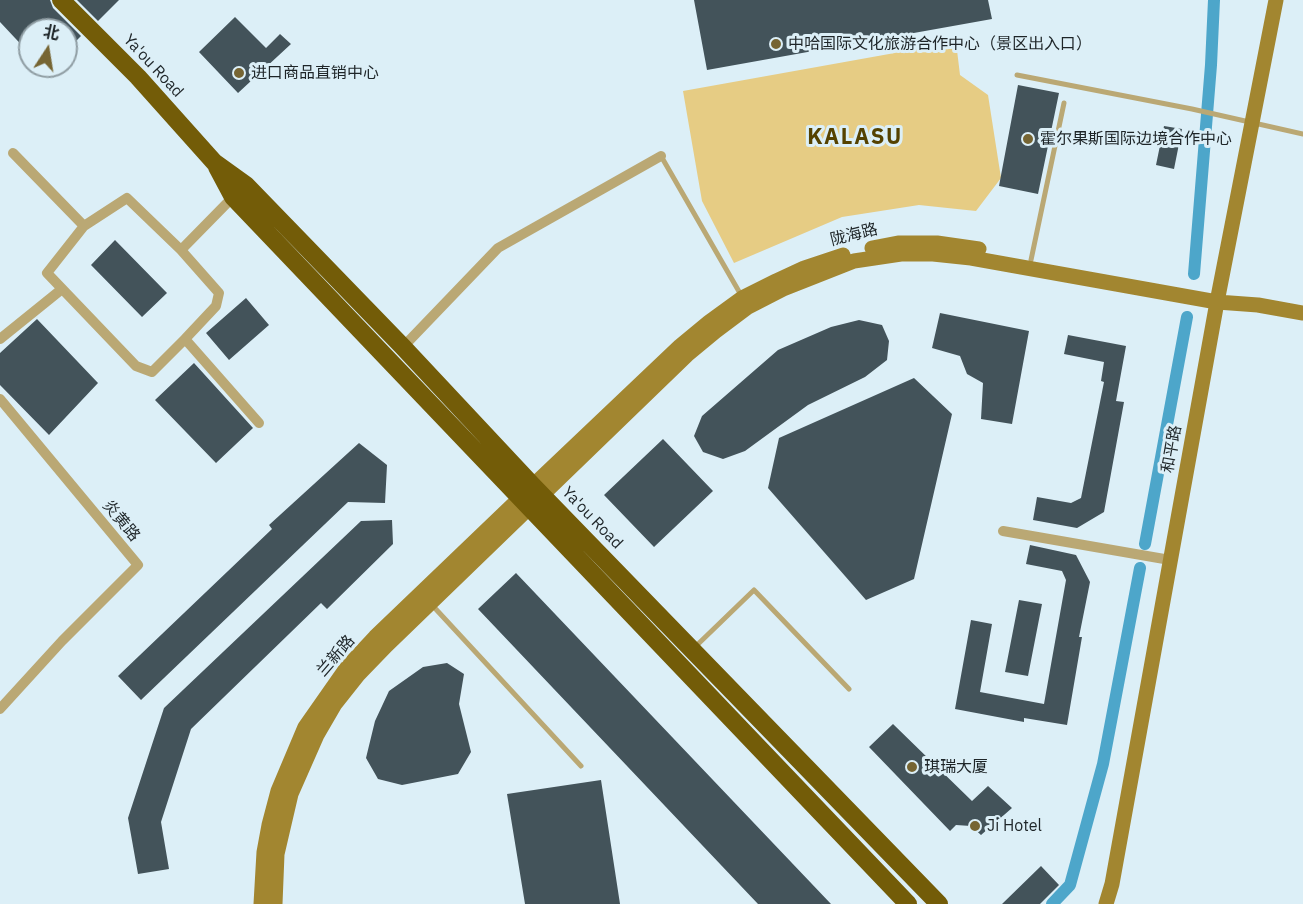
<!DOCTYPE html>
<html>
<head>
<meta charset="utf-8">
<style>
	body { margin:0 }
	#map { position:relative; width:1303px; height:904px; overflow:hidden; background:#dceff7; font-family:"IBM Plex Sans","Noto Sans SC",sans-serif }
	canvas { display:block }
	.north { position:absolute; left:18px; top:18px; width:60px; height:60px; box-sizing:border-box; background:#dceff7; border:2px solid #909ea4; border-radius:50%; rotate:12deg; font-size:16px; font-weight:700; line-height:24px; text-align:center; color:#1e2528 }
	.north::after { content:''; display:block; margin:auto; width:21px; height:27px; background:#766533; clip-path:polygon(50% 0,100% 100%,50% 72%,0 100%) }
</style>
</head>
<body>
<div id="map">
<canvas width="1303" height="904"></canvas>
<div class="north">北</div>
</div>
<script>
const ctx = document.querySelector('canvas').getContext('2d');
ctx.lineJoin = 'round';
function paint(path, color) {
  ctx.fillStyle = color;
  ctx.fill(path, 'evenodd');
}
function shape(rows) {
  const path = new Path2D();
  for (const r of rows) {
    path.moveTo(r[0], r[1]);
    for (let i = 2; i < r.length; i += 2) path.lineTo(r[i], r[i + 1]);
  }
  return path;
}
function stroke(path, color, width, dash) {
  ctx.strokeStyle = color;
  ctx.lineWidth = width;
  ctx.lineCap = dash ? 'butt' : 'round';
  ctx.setLineDash(dash || []);
  ctx.stroke(path);
}
function write(font, color, halo, rows, align = 'center') {
  ctx.font = font + ' "IBM Plex Sans","Noto Sans SC",sans-serif';
  ctx.lineWidth = 6;
  ctx.setLineDash([]);
  ctx.textBaseline = 'middle';
  ctx.strokeStyle = halo;
  ctx.fillStyle = color;
  for (const [text, x, y, turn = 0] of rows) {
    ctx.save();
    ctx.translate(x, y);
    ctx.rotate((+turn || 0) * Math.PI / 180);
    ctx.textAlign = isNaN(turn) ? turn : align;
    if (halo) ctx.strokeText(text, 0, 0);
    ctx.fillText(text, 0, 0);
    ctx.restore();
  }
}
paint(shape([
	[956,42,960,75,988,95,1001,178,976,211,919,205,842,217,734,263,702,201,683,91]
]), '#e6cc84');
stroke(shape([
	[1194,274,1211,65,1214,0],
	[1145,544,1187,317],
	[1052,904,1070,885,1103,764,1140,568]
]), '#4da6ca', 12);
paint(shape([
	[0,0,50,0,53,8,81,36,66,51,66,30,30,30,30,54,0,22],
	[77,0,119,0,98,21],
	[694,0,988,0,992,19,707,70],
	[235,17,266,48,280,34,291,44,238,93,199,52],
	[1018,85,1059,93,1038,194,999,186],
	[1164,126,1182,129,1174,169,1156,165],
	[115,240,167,293,142,317,91,265],
	[246,298,269,325,229,360,206,333],
	[940,313,1029,331,1012,424,981,419,983,383,967,374,960,356,932,348],
	[37,319,98,383,49,435,0,385,0,353],
	[859,320,882,325,889,341,887,360,865,377,808,405,745,451,723,459,703,452,694,436,702,416,778,350,831,327],
	[1068,335,1126,346,1116,401,1124,402,1104,512,1077,528,1033,520,1037,497,1071,503,1081,498,1104,382,1101,381,1104,362,1064,354],
	[194,363,253,428,216,463,155,400],
	[914,378,952,414,914,579,866,600,768,488,779,438],
	[663,439,713,491,654,547,604,495],
	[359,443,387,465,385,503,348,502,141,700,118,676,272,529,269,525],
	[392,520,393,544,327,609,321,603,191,729,161,822,169,869,138,874,128,818,164,708,361,521],
	[1030,545,1076,555,1090,582,1079,637,1082,637,1067,725,1024,718,1024,722,955,709,971,620,992,624,980,692,1044,704,1066,580,1062,571,1026,564],
	[516,573,831,904,758,904,478,609],
	[1019,600,1042,604,1028,676,1005,672],
	[447,663,464,674,459,704,471,752,458,774,402,785,378,779,366,758,375,721,389,691,423,667],
	[893,724,972,801,988,786,1012,808,981,835,971,826,956,825,950,831,869,747],
	[601,780,620,904,525,904,507,794],
	[1041,866,1059,885,1040,904,1002,904]
]), '#43535a');
stroke(shape([
	[1017,75,1192,109,1303,134],
	[661,156,741,295],
	[1031,260,1064,103],
	[432,605,581,766],
	[695,647,754,590,849,689]
]), '#baa874', 5);
stroke(shape([
	[13,153,84,226,47,273,136,366,152,372,185,339],
	[84,226,127,198,181,250,219,293,216,306,185,339,259,423],
	[181,250,233,197],
	[0,339,62,289],
	[403,347,498,248,661,156],
	[0,399,138,565,62,641,0,709],
	[1003,531,1170,560]
]), '#baa874', 10);
stroke(shape([
	[872,248,898,243,937,243,979,249],
	[261,904,264,852,269,825,278,791,305,727,347,667,375,637,520,498,680,346,709,322,742,298,776,281,804,268,843,255],
	[275,904,277,854,291,794,317,735,335,704,358,675,387,645,687,355,716,331,748,307,783,289,854,261,901,254,933,254,971,258,1217,302,1258,305,1303,313],
	[1106,904,1112,884,1217,302,1276,0]
]), '#a28630', 15);
stroke(shape([
	[61,0,138,77,214,162,246,185,403,347,533,486,939,904],
	[217,167,233,197,908,904]
]), '#735c08', 18);
for (const [x, y, r, color] of [
	[776,44,6,"#766533"],
	[239,73,6,"#766533"],
	[1028,139,6,"#766533"],
	[912,767,6,"#766533"],
	[975,826,6,"#766533"]
]) {
  const dot = new Path2D();
  dot.arc(x, y, r, 0, 2 * Math.PI);
  ctx.fillStyle = color;
  ctx.fill(dot);
  stroke(dot, '#dceff7', 2);
}
write('16px', '#1e2528', '#dceff7', [
	["中哈国际文化旅游合作中心（景区出入口）",788,44],
	["进口商品直销中心",251,73],
	["霍尔果斯国际边境合作中心",1040,139],
	["琪瑞大厦",924,767],
	["Ji Hotel",987,826]
], 'left');
write('16px', '#1e2528', '#dceff7', [
	["Ya'ou Road",153,66,47],
	["陇海路",854,235,-14],
	["和平路",1172,449,-80],
	["Ya'ou Road",592,518,46],
	["炎黄路",121,521,50],
	["兰新路",336,656,-49]
]);
ctx.letterSpacing = '1.5px';
write('bold 22px', '#554200', '#dceff7', [
	["KALASU",855,138]
]);
ctx.letterSpacing = '0px';
</script>
</body>
</html>
